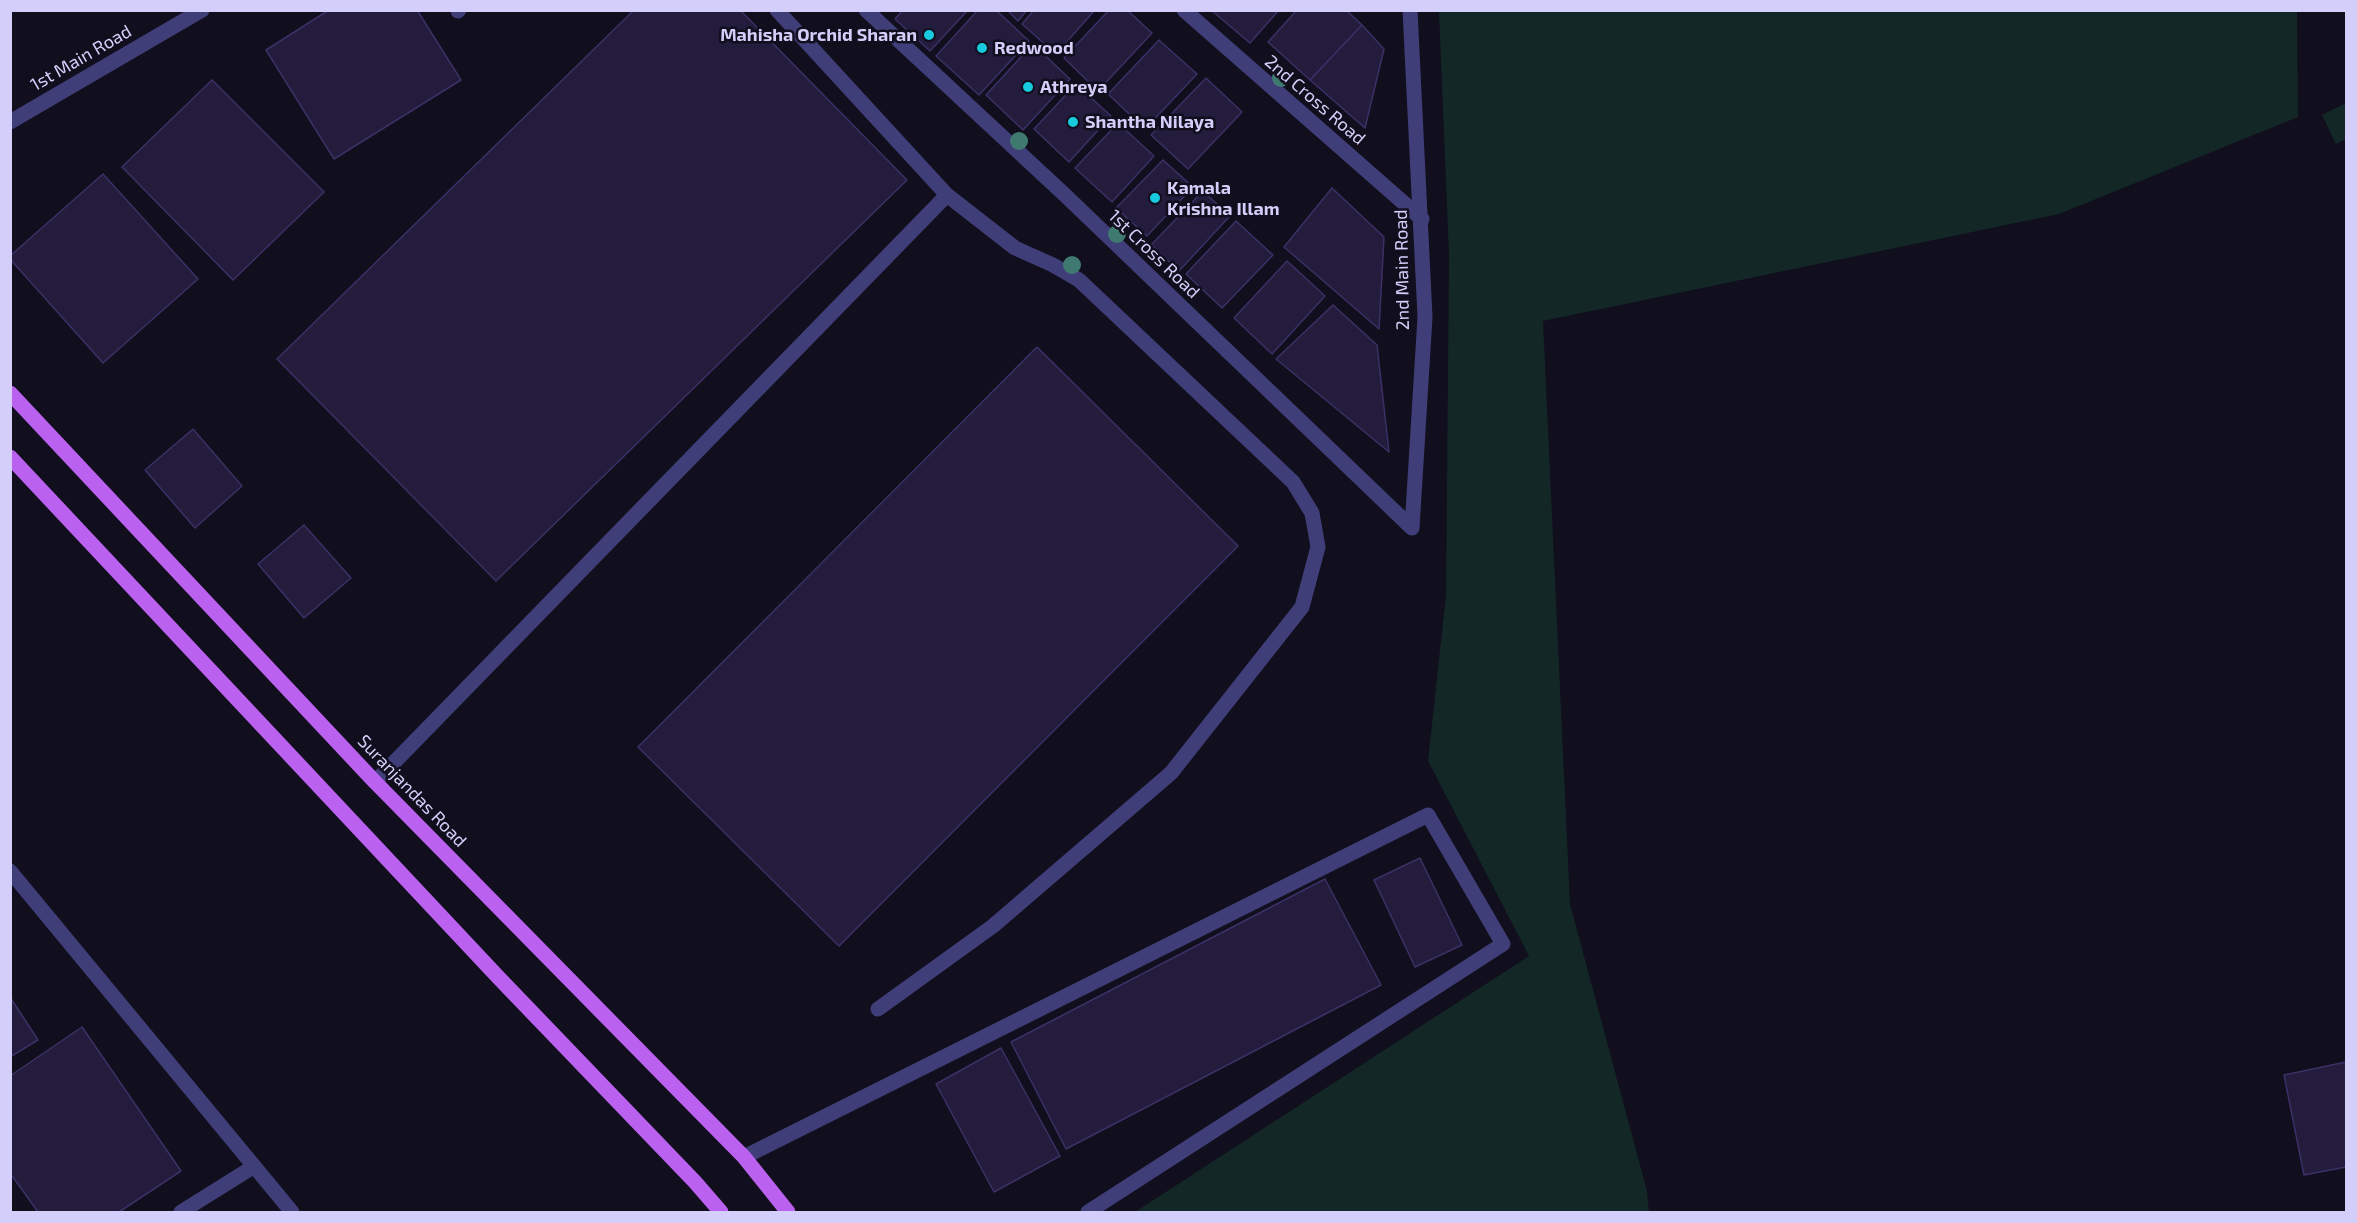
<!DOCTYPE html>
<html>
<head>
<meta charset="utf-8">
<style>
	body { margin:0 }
	#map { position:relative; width:2357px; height:1223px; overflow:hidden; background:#110e1d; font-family:"Exo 2",sans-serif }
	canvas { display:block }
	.frame { position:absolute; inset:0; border:12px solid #d4cffa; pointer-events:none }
</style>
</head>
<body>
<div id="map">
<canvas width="2357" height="1223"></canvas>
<div class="frame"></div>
</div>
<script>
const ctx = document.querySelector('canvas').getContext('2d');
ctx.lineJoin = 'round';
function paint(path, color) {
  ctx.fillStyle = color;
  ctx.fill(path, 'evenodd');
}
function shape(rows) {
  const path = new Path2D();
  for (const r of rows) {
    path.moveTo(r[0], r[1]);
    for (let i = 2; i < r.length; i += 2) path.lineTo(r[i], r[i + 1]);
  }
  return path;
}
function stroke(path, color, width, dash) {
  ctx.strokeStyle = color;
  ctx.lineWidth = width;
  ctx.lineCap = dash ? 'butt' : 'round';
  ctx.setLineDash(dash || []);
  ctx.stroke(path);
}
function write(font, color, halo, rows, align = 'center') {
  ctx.font = font + ' "Exo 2",sans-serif';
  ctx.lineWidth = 5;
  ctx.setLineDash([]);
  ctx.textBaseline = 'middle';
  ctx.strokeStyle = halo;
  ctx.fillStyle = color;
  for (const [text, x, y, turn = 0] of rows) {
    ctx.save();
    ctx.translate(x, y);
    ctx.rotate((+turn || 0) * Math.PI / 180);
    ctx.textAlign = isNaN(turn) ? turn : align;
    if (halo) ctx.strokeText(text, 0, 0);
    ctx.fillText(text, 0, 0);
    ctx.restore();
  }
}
paint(shape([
	[1439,11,2297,11,2298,117,2059,214,1543,321,1570,904,1647,1191,1649,1212,1135,1212,1529,956,1428,761,1446,595,1449,256],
	[2346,103,2346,139,2336,144,2322,115]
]), '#122726');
const building = shape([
	[329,10,417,10,461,80,334,159,266,50,329,10],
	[634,10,740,10,907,180,496,581,277,359,634,10],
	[903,10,968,10,930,51,895,19,903,10],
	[978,10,996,10,1029,41,979,95,936,56,978,10],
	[1007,10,1027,10,1018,21,1007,10],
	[1034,10,1095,10,1056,54,1022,24,1034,10],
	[1109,10,1127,10,1152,33,1098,91,1064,58,1109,10],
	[1211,10,1279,10,1250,43,1211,10],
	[1297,10,1346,10,1362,25,1310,80,1268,42,1297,10],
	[1362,25,1384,49,1365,128,1310,80,1362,25],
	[1159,40,1197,74,1145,129,1108,94,1159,40],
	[1033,44,1070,79,1023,130,986,95,1033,44],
	[1206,78,1242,112,1188,169,1151,135,1206,78],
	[212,80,324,192,233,280,122,167,212,80],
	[1076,84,1111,116,1069,162,1034,129,1076,84],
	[1118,123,1154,156,1112,202,1075,168,1118,123],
	[1163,160,1193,187,1147,236,1116,208,1163,160],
	[103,174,198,279,103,363,10,259,10,256,103,174],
	[1332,188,1384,237,1379,329,1284,247,1332,188],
	[1203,191,1230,216,1179,271,1151,245,1203,191],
	[1236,221,1273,255,1222,308,1186,274,1236,221],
	[1287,261,1325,296,1272,354,1234,318,1287,261],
	[1333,305,1377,345,1389,452,1276,359,1333,305],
	[1037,347,1238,546,839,946,638,747,1037,347],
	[193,429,242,486,195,528,145,470,193,429],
	[304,525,351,578,304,618,258,564,304,525],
	[1420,858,1462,945,1415,967,1374,880,1420,858],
	[1325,879,1381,985,1066,1149,1011,1042,1325,879],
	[10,997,38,1040,10,1057,10,997],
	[82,1027,181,1171,119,1212,38,1212,10,1173,10,1076,82,1027],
	[1001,1048,1060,1156,994,1192,936,1084,1001,1048],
	[2346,1062,2346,1167,2304,1175,2284,1075,2346,1062]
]);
paint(building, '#231c3c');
stroke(building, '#3b3166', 1.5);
stroke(shape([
	[777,10,947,195,1015,248,1053,265,1079,280,1293,482,1312,513,1318,547,1302,607,1171,773,993,926,878,1009],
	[458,11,459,10],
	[375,782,947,195],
	[10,871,292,1212],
	[181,1212,253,1167]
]), '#403e78', 15);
stroke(shape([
	[866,10,1066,196,1412,528],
	[1184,10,1422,219],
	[1410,10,1425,317,1412,528],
	[10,122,202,10],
	[744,1157,1428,815,1503,944,1088,1212]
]), '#403e78', 15);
stroke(shape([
	[10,393,375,782,744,1157,788,1212],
	[10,457,498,977,695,1182,721,1212]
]), '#ba62ef', 15);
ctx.fillStyle = '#3f7a71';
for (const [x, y] of [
	[1281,78],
	[1019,141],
	[1117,234],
	[1072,265]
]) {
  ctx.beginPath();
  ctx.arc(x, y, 9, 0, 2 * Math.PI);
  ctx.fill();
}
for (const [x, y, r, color] of [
	[929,35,6,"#17cade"],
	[982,48,6,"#17cade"],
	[1028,87,6,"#17cade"],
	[1073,122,6,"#17cade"],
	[1155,198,6,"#17cade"]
]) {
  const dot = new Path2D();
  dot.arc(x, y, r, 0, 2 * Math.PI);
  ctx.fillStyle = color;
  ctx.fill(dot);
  stroke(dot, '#110e1d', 2);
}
write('bold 18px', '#d4cffa', '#110e1d', [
	["Mahisha Orchid Sharan",917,35,"right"],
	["Redwood",994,48],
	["Athreya",1040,87],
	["Shantha Nilaya",1085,122],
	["Kamala",1167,188],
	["Krishna Illam",1167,209]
], 'left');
write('18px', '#d4cffa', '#110e1d', [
	["1st Main Road",81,58,-30],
	["2nd Cross Road",1315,100,41],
	["1st Cross Road",1154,254,44],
	["2nd Main Road",1402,270,-91],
	["Suranjandas Road",412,791,46]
]);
</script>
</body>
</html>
